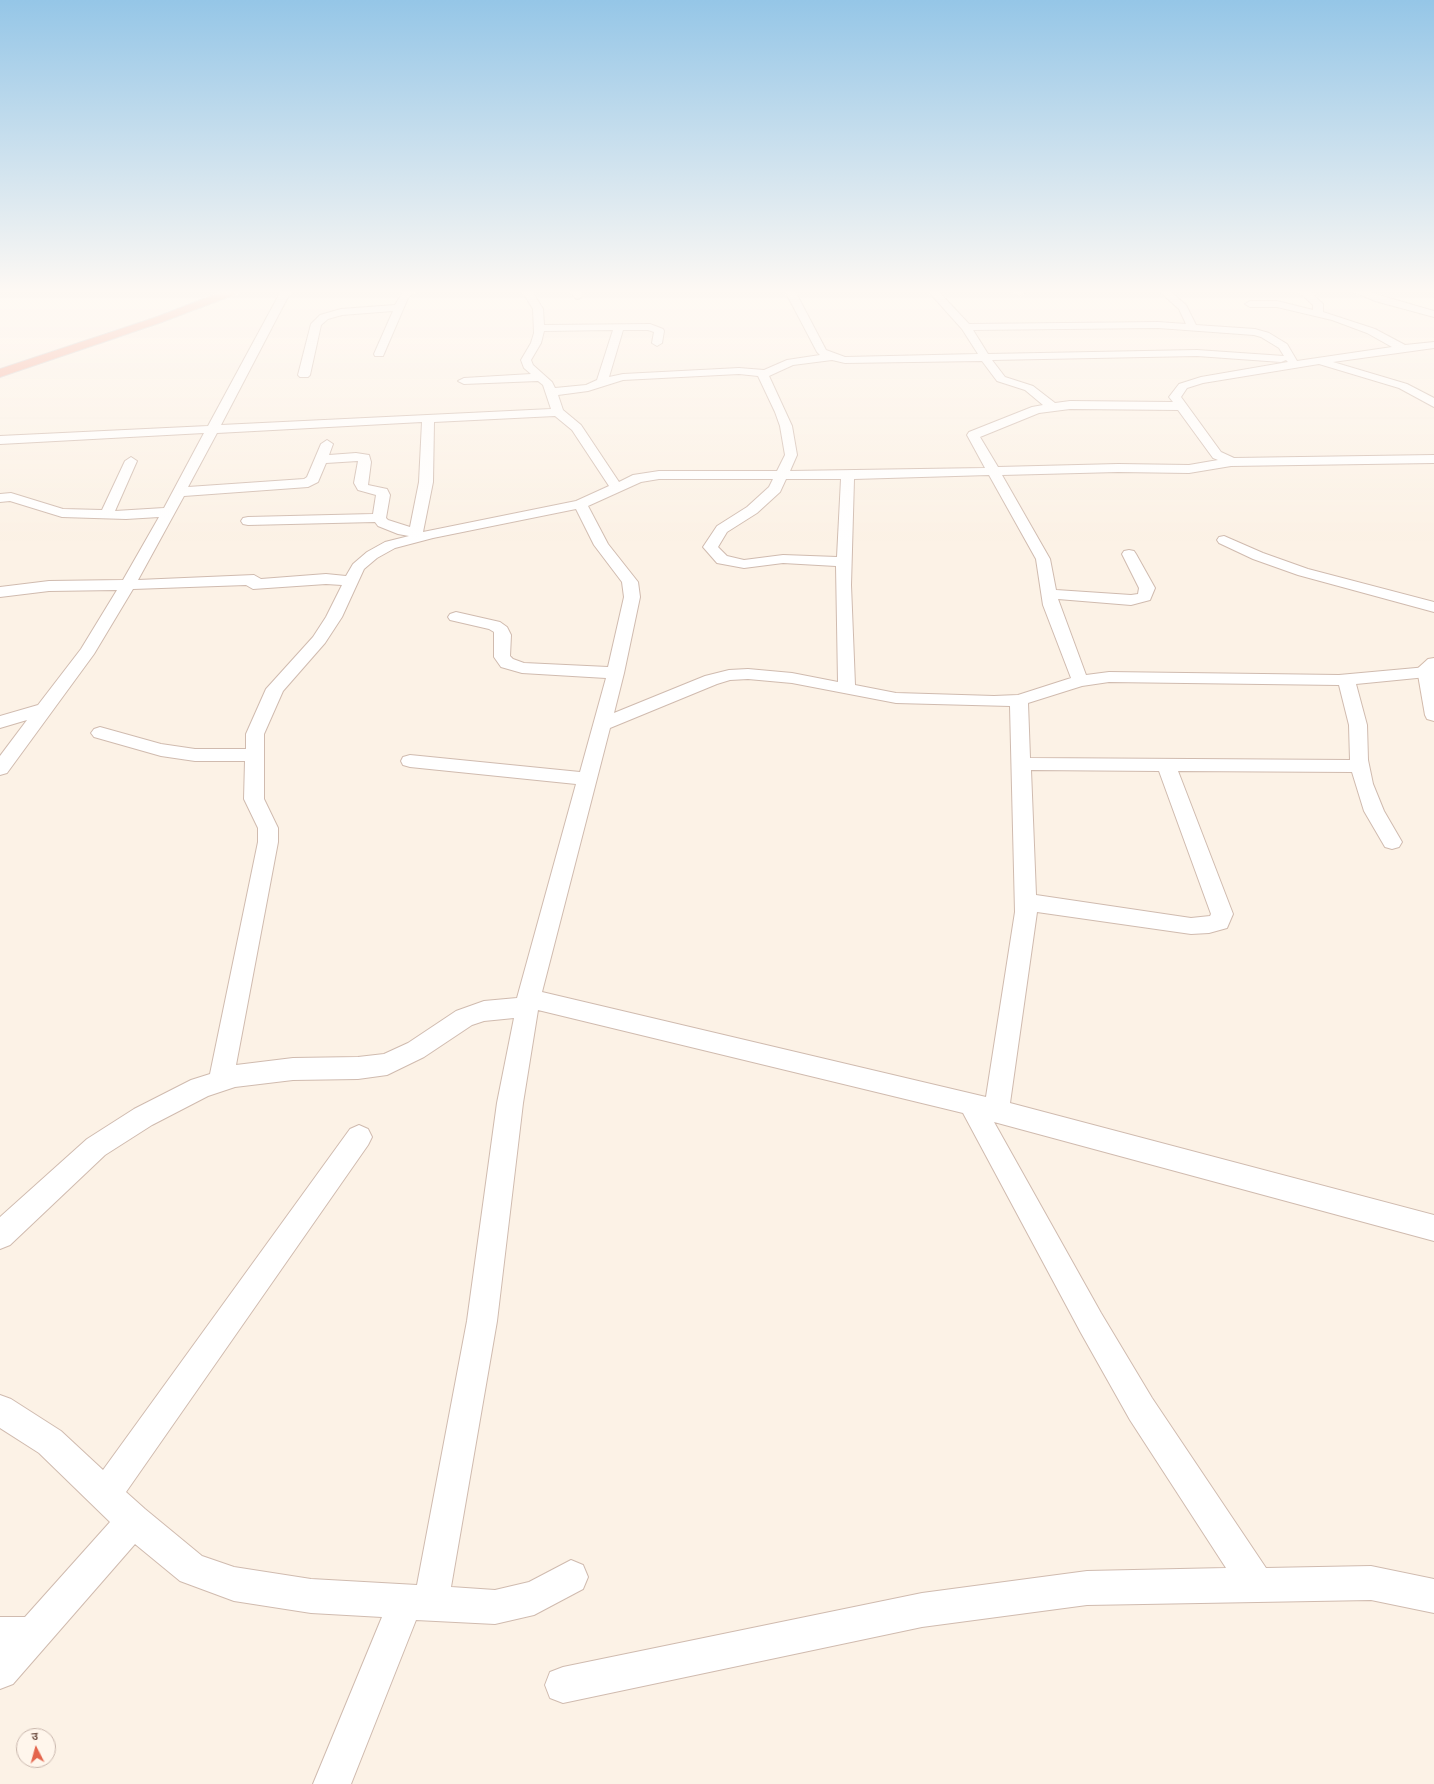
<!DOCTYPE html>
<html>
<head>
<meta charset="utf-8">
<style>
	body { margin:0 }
	#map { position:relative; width:1434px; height:1784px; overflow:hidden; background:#fcf2e6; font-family:"Alegreya Sans","Noto Sans Devanagari",sans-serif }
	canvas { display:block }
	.north { position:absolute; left:16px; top:1728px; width:40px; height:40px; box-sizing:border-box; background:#fff6ec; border:1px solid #c8b6ac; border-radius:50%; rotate:354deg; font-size:11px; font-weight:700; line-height:16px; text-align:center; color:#75574b }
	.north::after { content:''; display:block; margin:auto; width:14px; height:18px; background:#e4654c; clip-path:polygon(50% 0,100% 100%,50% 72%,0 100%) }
</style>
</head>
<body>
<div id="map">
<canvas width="1434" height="1784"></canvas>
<div class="north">उ</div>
</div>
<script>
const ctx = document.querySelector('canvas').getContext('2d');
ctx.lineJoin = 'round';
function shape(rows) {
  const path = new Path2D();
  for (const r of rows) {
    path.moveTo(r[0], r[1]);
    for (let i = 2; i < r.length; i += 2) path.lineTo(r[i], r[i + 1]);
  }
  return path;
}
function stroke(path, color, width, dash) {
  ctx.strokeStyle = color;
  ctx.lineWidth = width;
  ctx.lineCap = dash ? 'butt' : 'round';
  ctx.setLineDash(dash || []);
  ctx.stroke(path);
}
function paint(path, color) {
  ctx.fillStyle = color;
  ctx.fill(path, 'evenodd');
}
const street = shape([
	[281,291,291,291,221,425,551,409,543,385,538,381,464,384,458,381,464,378,531,374,524,368,521,360,531,343,534,333,533,309,522,291,532,291,543,309,544,325,650,324,663,329,664,331,662,343,657,346,652,343,654,332,648,330,623,330,609,377,623,374,739,368,764,370,787,360,820,355,817,352,785,291,795,291,826,350,845,357,978,354,962,329,928,291,938,291,969,324,1158,322,1186,324,1179,309,1159,291,1170,291,1186,305,1196,325,1255,329,1269,333,1287,344,1297,361,1392,347,1367,333,1332,320,1277,307,1250,307,1245,304,1250,301,1277,301,1313,310,1313,305,1298,291,1309,291,1323,304,1323,312,1375,329,1405,345,1434,342,1434,348,1333,362,1407,384,1434,398,1434,407,1399,388,1319,364,1203,383,1187,388,1181,397,1221,452,1234,458,1434,455,1434,463,1231,466,1189,473,1118,472,1002,475,1050,559,1056,590,1131,595,1138,594,1139,588,1122,554,1124,551,1129,550,1134,551,1136,554,1155,588,1150,600,1131,605,1058,599,1086,675,1109,672,1339,675,1427,667,1434,670,1433,676,1427,677,1356,684,1367,725,1368,760,1373,784,1384,811,1402,842,1399,847,1392,849,1385,847,1364,811,1352,772,1178,771,1233,914,1227,928,1209,933,1191,934,1037,912,1010,1103,1434,1215,1434,1241,994,1122,1101,1313,1152,1398,1266,1568,1371,1566,1434,1579,1434,1613,1371,1600,1087,1605,922,1627,563,1703,550,1698,545,1685,550,1672,563,1667,922,1593,1087,1571,1226,1568,1130,1420,1081,1333,963,1113,538,1010,523,1103,497,1321,451,1587,495,1590,529,1582,571,1560,583,1565,588,1577,583,1589,534,1615,495,1624,416,1620,351,1784,313,1784,382,1617,311,1613,234,1601,180,1581,135,1544,13,1684,0,1689,0,1617,25,1617,110,1522,39,1453,0,1428,0,1395,11,1399,61,1431,103,1470,350,1129,359,1125,368,1129,372,1137,368,1145,126,1492,145,1509,202,1556,234,1567,311,1579,417,1585,467,1321,497,1103,514,1018,484,1021,472,1025,424,1057,387,1075,358,1079,293,1080,235,1087,208,1096,152,1125,105,1155,10,1245,0,1249,0,1217,87,1139,134,1109,191,1080,210,1074,258,842,258,828,244,799,245,761,195,761,161,756,94,737,91,733,94,729,100,727,161,744,195,749,246,749,246,734,266,689,313,637,326,617,342,585,326,584,253,589,246,585,133,589,94,654,7,773,0,775,0,756,27,720,0,728,0,716,38,705,81,649,117,590,49,591,0,597,0,587,49,581,123,580,159,517,126,519,62,517,10,501,0,502,0,494,11,493,63,509,102,510,125,461,131,457,137,461,115,511,164,508,204,433,0,444,0,436,208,426,281,291],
	[1158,328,1254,335,1261,337,1279,348,1284,356,1197,350,988,354,973,330,1158,328],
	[613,330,597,380,586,385,555,388,552,382,533,365,531,360,541,343,544,331,613,330],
	[1197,356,1281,362,1286,360,1288,362,1201,377,1179,384,1169,397,1173,402,1070,401,1055,403,1033,386,1005,377,992,360,1197,356],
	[832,360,845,363,982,361,997,381,1025,390,1043,405,1032,407,969,432,967,435,985,468,790,471,797,455,792,426,769,376,793,365,832,360],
	[739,374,758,376,775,412,780,426,785,455,777,471,659,471,633,475,619,482,581,425,563,410,558,395,588,391,623,380,739,374],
	[1070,409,1178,410,1213,458,1218,460,1189,465,1118,464,998,467,980,437,1039,413,1070,409],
	[555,416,572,430,609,486,576,501,423,532,433,482,434,422,555,416],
	[422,422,419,482,410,527,388,520,386,518,390,495,387,489,368,485,371,462,369,455,356,453,329,455,333,444,327,440,321,444,307,477,304,479,188,487,217,433,422,422],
	[358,461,354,483,358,490,376,495,373,514,248,517,243,518,241,521,243,524,248,525,375,522,378,526,398,534,409,536,385,542,367,552,353,564,346,576,326,574,261,579,254,575,138,580,184,496,308,487,318,482,326,463,358,461],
	[989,475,1036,559,1043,605,1071,678,1018,695,994,696,896,693,855,685,851,585,854,479,989,475],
	[659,479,773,479,769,487,747,507,717,526,703,547,717,563,744,568,783,563,836,566,838,682,792,673,748,669,729,670,705,676,614,713,624,673,640,597,638,582,608,544,588,506,641,482,659,479],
	[786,479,841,479,837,557,783,555,744,560,727,556,718,547,727,532,757,513,780,492,786,479],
	[576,509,594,545,622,582,624,597,608,667,524,663,513,659,510,656,511,635,507,627,500,622,456,612,450,614,448,617,450,620,489,629,494,632,494,657,501,667,522,673,606,678,580,772,410,755,403,757,401,761,403,765,410,767,576,784,517,998,484,1001,456,1011,408,1043,384,1054,358,1057,293,1058,236,1065,278,842,278,828,264,799,264,734,283,691,325,643,342,617,364,569,377,558,395,548,433,538,576,509],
	[748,679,792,683,896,703,1010,706,1015,912,986,1097,542,992,610,728,717,684,730,680,748,679],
	[1109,682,1339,685,1349,725,1350,760,1030,758,1028,703,1082,686,1109,682],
	[1031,770,1159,771,1211,914,1210,916,1191,918,1036,895,1031,770],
	[405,291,416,291,408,298,383,356,375,356,374,354,393,311,342,315,328,319,321,325,310,375,308,377,300,377,298,375,311,324,320,315,341,309,395,305,401,295,405,291],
	[570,291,580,291,583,296,578,299,575,298,570,291],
	[1012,291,1022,291,1024,293,1019,296,1012,291],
	[1352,291,1365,291,1434,311,1434,317,1375,301,1352,291],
	[1224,536,1263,553,1308,569,1434,602,1434,612,1298,575,1253,559,1219,543,1217,540,1219,537,1224,536]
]);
const secondary = shape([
	[1434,658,1434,721,1427,719,1425,715,1417,669,1428,659,1434,658]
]);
const highway = shape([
	[225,291,239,291,238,293,162,322,0,377,0,369,154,318,225,291]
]);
stroke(street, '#d0bbaf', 2);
stroke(secondary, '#d3bbac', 2);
stroke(highway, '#d8d0cd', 2);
paint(street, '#fff');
paint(secondary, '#fff');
paint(highway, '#f5af9d');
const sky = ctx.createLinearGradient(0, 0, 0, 541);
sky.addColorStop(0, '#95c6e7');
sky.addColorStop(0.54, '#fef9f4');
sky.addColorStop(1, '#fef9f400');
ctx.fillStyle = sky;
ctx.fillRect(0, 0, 1434, 541);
</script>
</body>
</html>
